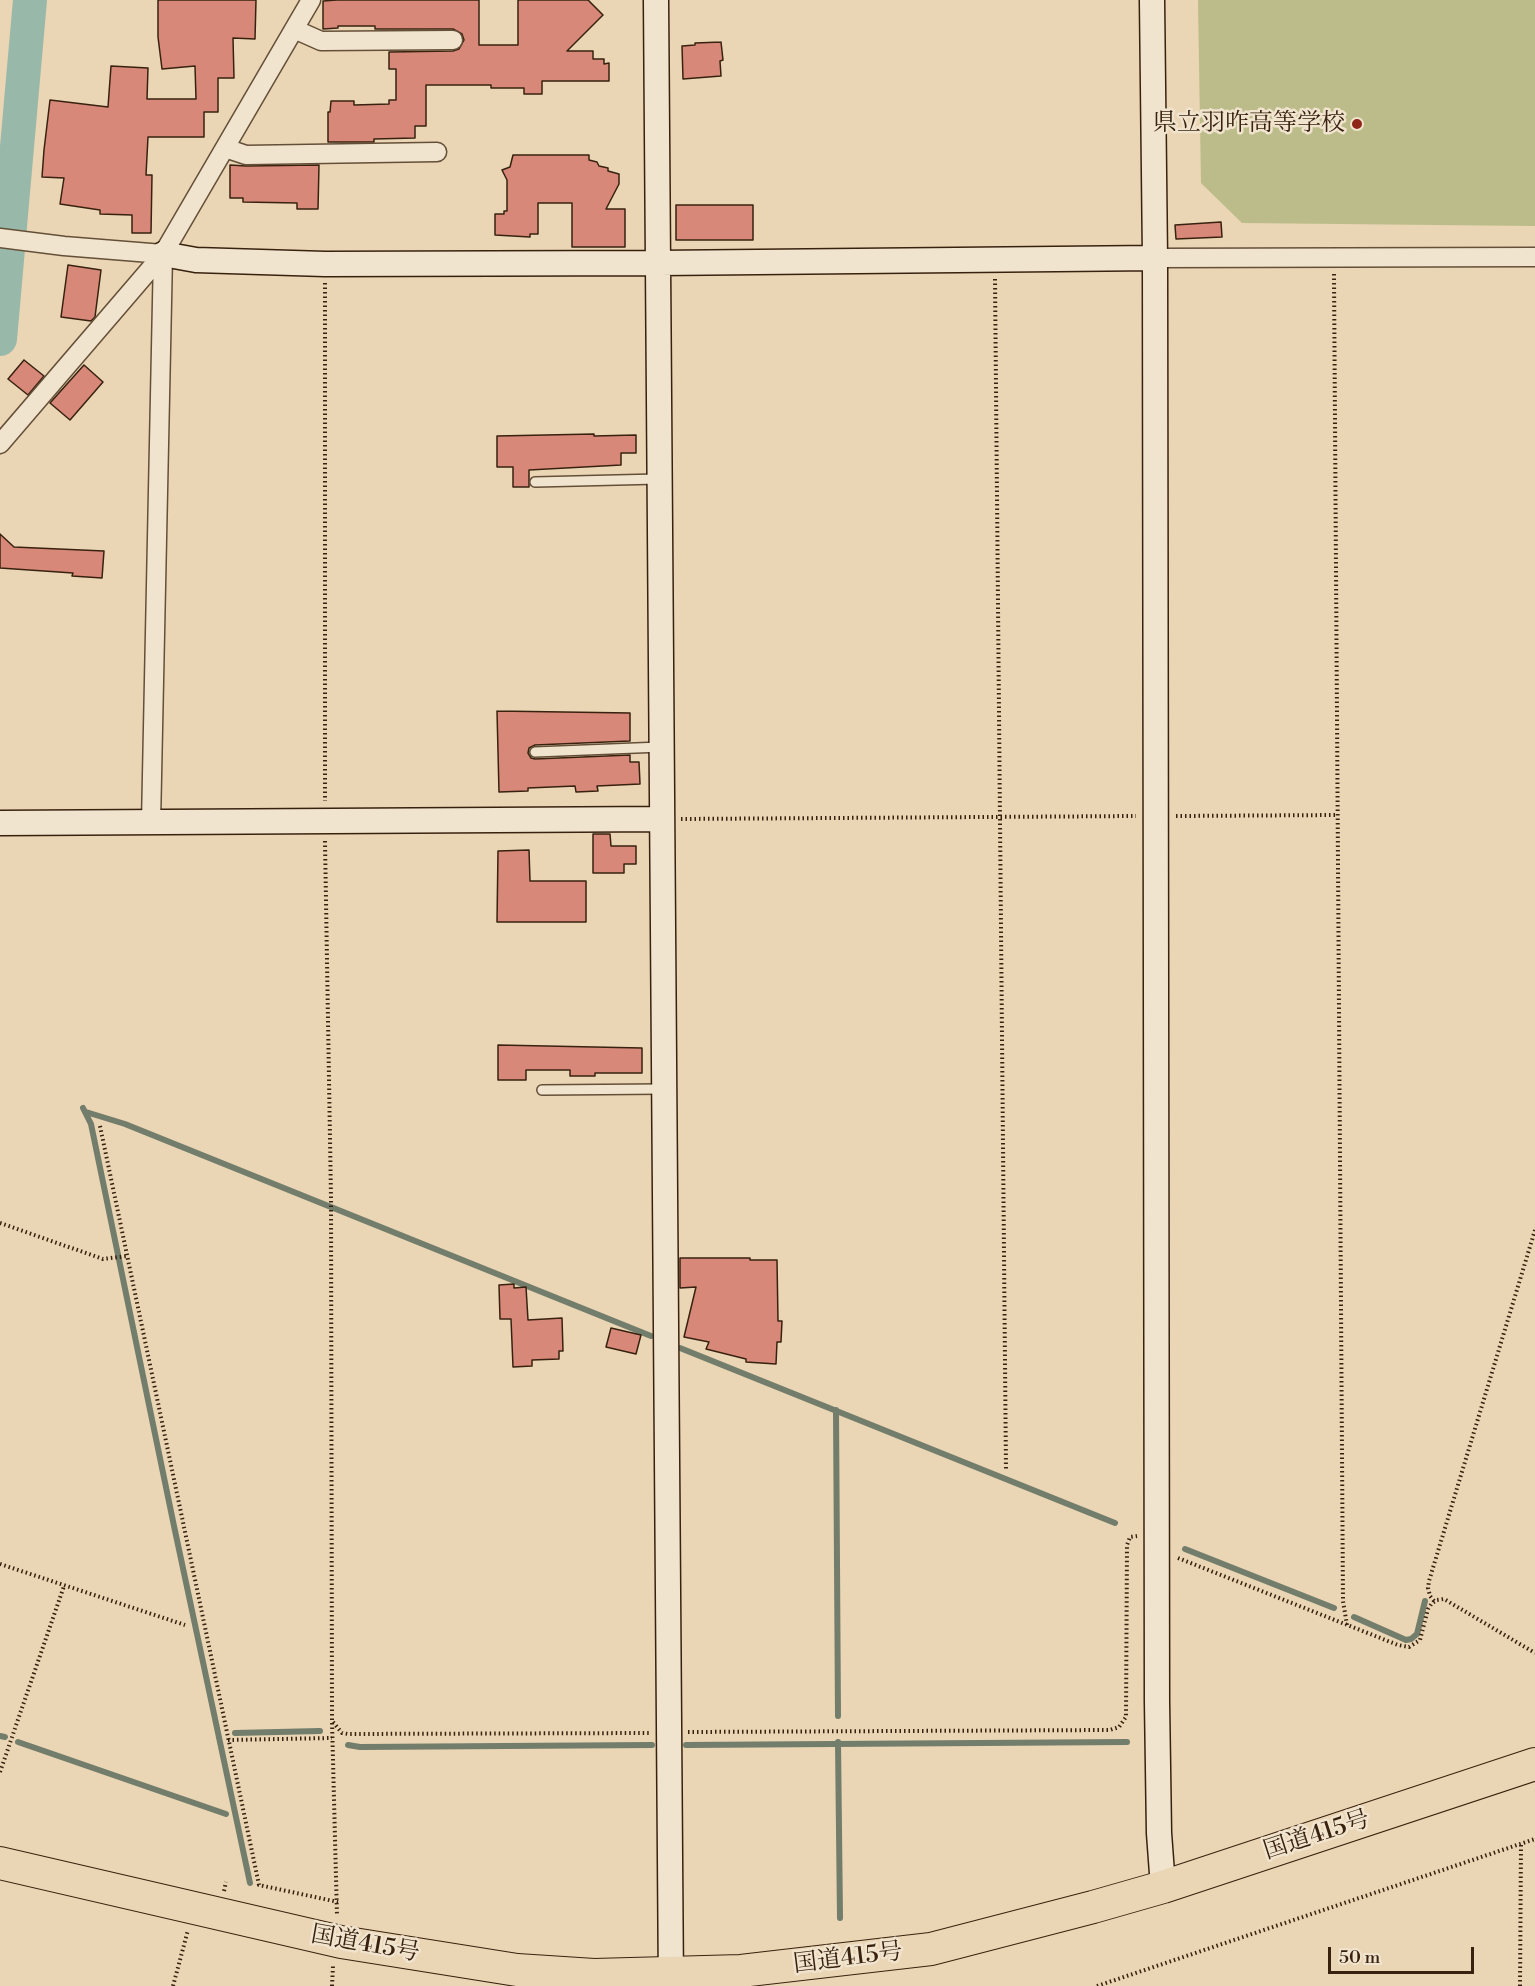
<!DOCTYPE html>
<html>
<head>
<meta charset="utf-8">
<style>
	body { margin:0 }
	#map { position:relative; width:1535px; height:1986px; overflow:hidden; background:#ead5b4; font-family:"Libre Bodoni",serif }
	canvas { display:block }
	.scale { position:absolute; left:1328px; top:1947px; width:146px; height:27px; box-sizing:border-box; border:3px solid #38220f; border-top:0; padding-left:8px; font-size:18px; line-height:21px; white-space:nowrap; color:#38220f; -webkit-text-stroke:4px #f1e4ce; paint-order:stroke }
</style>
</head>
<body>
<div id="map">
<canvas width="1535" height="1986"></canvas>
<div class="scale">50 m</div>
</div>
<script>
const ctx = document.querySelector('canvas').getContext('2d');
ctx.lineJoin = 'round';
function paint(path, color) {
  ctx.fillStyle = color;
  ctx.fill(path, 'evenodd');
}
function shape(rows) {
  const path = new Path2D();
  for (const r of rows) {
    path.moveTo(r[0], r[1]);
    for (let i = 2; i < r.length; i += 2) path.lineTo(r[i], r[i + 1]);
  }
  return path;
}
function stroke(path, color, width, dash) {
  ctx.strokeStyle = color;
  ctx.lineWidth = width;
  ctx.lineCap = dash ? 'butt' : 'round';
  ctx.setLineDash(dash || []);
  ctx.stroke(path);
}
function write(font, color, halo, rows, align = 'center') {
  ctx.font = font + ' "Libre Bodoni","Noto Serif JP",serif';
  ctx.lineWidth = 5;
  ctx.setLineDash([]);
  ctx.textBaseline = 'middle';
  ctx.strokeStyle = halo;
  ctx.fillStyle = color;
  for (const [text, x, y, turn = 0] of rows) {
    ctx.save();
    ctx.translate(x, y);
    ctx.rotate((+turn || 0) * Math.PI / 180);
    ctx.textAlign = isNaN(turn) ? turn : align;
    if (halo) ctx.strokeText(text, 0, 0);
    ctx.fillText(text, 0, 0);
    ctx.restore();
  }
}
paint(shape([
	[1198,0,1535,0,1535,226,1242,223,1201,183]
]), '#bbbc8a');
stroke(shape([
	[83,1108,91,1124,174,1526,250,1883],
	[86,1112,125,1124,651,1336],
	[680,1348,1115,1523],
	[836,1410,838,1716],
	[1185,1549,1334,1608],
	[1354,1617,1406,1640,1411,1639,1417,1634,1425,1601],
	[235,1733,320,1731],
	[0,1736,5,1737],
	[18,1742,226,1814],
	[838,1742,840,1918],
	[348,1745,360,1747,652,1745],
	[686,1745,1127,1742]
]), '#727d6b', 6);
stroke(shape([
	[0,339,30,0]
]), '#98b9a9', 34);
const building = shape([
	[158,0,256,0,255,39,233,38,234,78,218,78,218,112,204,112,204,137,148,137,146,175,152,175,151,233,132,233,132,215,100,214,100,210,60,204,64,178,42,177,44,150,50,100,108,107,111,66,148,68,147,99,196,99,195,66,162,69,158,37,158,0],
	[337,0,479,0,479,45,518,45,518,0,588,0,603,15,567,51,593,51,593,59,604,59,604,64,609,63,609,81,542,81,542,94,524,94,524,88,491,88,491,85,426,85,426,126,415,126,415,138,374,139,374,142,328,142,328,112,330,112,331,101,354,101,354,105,389,104,389,100,396,100,396,69,389,69,389,52,453,51,459,49,464,40,462,34,453,29,375,29,375,26,338,26,338,28,323,29,323,1,337,0],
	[721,42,723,60,720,61,721,76,683,79,682,46,695,45,695,43,721,42],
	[513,155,589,155,589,160,597,162,599,166,608,168,608,171,619,174,619,184,606,209,625,209,625,247,572,247,572,203,538,203,538,234,530,234,530,237,495,235,495,214,504,214,504,211,507,211,507,180,502,170,510,167,513,155],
	[230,165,246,166,319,165,318,209,297,209,297,203,243,202,243,198,230,198,230,165],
	[676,205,753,205,753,240,676,240,676,205],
	[1221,222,1222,237,1176,239,1175,225,1221,222],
	[68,265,101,270,95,317,91,321,61,317,68,265],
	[24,360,44,376,28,395,8,379,24,360],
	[84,365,103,382,70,420,50,403,84,365],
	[594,434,594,436,636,435,636,453,621,453,621,465,529,470,529,487,513,487,513,467,497,467,497,436,594,434],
	[0,534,14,547,104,551,102,578,72,576,73,573,0,568,0,534],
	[497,711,630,713,630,741,535,745,529,748,528,753,531,758,535,759,630,755,630,762,639,762,640,784,597,786,598,791,576,792,575,786,528,788,528,791,499,792,497,711],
	[593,834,610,834,611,846,636,846,636,864,624,864,624,873,593,873,593,834],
	[529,850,530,881,586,881,586,922,497,922,498,851,529,850],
	[498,1045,642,1048,642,1073,595,1073,595,1076,570,1076,570,1070,526,1070,526,1080,498,1080,498,1045],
	[680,1258,750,1258,750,1260,777,1260,778,1321,782,1321,781,1342,777,1342,776,1364,746,1362,746,1359,706,1349,709,1342,684,1337,696,1287,680,1288,680,1258],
	[514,1284,514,1288,526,1287,528,1320,562,1318,563,1351,559,1351,559,1359,532,1360,532,1366,513,1367,511,1319,500,1319,499,1285,514,1284],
	[611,1328,641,1335,636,1354,606,1347,611,1328]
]);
paint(building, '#d78879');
stroke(building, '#38220f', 1.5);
const lane = shape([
	[535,482,658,479],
	[535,752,661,747],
	[542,1090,663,1089]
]);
const street = shape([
	[294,29,321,41,453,40],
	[225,148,246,155,437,152],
	[0,238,64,246,163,254],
	[1155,258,1535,257],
	[0,444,163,254,311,0],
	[151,823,163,254]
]);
const secondary = shape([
	[656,0,671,1986],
	[1152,0,1155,258,1157,1702,1159,1833,1163,1887],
	[163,254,196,260,325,264,659,263,1155,258],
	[0,823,662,819]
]);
const highway = shape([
	[0,1863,341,1942,517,1970,594,1975,741,1971,931,1949,1093,1907,1163,1887,1535,1764]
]);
stroke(lane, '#644f38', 12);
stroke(street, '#644f38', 21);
stroke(secondary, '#38220f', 27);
stroke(highway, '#38220f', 34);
stroke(shape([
	[1334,274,1343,1601,1347,1625],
	[995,279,1006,1470],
	[325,283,325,801],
	[1176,816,1338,815],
	[681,819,1136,816],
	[325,841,331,1198,332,1721,337,1916],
	[100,1126,259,1885,338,1902],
	[0,1223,103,1259,127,1256],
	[1178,1558,1398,1645,1409,1647,1420,1640,1428,1609,1432,1603,1437,1600,1444,1599,1535,1653],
	[0,1564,185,1625],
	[1434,1601,1430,1596,1428,1588,1429,1581,1535,1230],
	[333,1722,342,1733,348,1734,650,1733],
	[688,1732,1110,1730,1119,1727,1126,1717,1127,1545,1130,1537,1137,1536],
	[228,1740,332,1738],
	[0,1772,64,1586],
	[224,1891,226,1882],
	[173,1986,188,1930],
	[332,1986,333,1966],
	[1097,1986,1535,1839],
	[1520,1986,1521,1843]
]), '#38220f', 4, [1.5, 3]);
stroke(lane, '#f1e4ce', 9);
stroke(street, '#f1e4ce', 18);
stroke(secondary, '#f1e4ce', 24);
stroke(highway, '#ead5b4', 32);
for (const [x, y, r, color] of [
	[1357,124,6,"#8f2418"]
]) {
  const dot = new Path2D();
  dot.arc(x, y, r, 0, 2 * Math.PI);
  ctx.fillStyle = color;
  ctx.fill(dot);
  stroke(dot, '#f1e4ce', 2);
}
write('24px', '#38220f', '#f1e4ce', [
	["県立羽咋高等学校",1345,124]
], 'right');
write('24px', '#38220f', '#f1e4ce', [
	["国道415号",1317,1836,-18],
	["国道415号",365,1945,10],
	["国道415号",848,1959,-7]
]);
</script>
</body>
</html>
